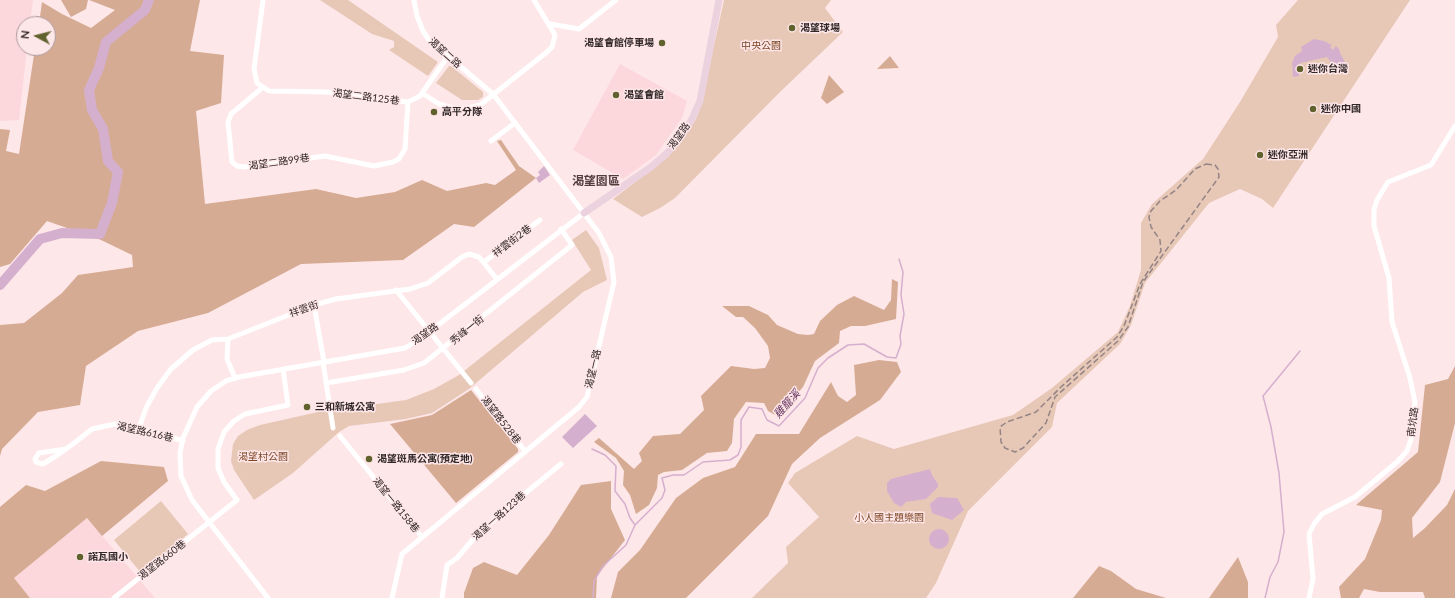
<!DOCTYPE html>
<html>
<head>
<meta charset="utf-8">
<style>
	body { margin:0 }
	#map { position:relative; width:1455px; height:598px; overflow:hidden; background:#fee7e9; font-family:Lato,sans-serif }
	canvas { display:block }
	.north { position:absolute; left:16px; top:16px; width:40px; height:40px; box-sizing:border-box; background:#fee7e9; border:1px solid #ac9a9c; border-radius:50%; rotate:277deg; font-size:11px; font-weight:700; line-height:16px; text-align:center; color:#312728 }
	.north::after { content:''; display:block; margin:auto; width:14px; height:18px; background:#61612e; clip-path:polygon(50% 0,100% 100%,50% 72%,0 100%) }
</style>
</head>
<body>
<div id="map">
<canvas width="1455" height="598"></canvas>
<div class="north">N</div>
</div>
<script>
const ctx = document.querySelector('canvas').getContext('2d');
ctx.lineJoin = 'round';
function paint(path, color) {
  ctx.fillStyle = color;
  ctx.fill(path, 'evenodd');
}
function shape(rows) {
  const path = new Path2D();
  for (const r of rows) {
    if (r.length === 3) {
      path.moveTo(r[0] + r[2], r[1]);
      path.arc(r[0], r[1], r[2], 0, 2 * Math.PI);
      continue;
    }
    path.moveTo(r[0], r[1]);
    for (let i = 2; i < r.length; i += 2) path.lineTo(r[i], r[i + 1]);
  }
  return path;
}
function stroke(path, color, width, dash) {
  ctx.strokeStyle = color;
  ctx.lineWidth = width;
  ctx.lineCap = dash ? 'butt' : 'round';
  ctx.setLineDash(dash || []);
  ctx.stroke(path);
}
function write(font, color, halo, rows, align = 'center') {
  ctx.font = font + ' Lato,"Noto Sans TC",sans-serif';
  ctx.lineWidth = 3;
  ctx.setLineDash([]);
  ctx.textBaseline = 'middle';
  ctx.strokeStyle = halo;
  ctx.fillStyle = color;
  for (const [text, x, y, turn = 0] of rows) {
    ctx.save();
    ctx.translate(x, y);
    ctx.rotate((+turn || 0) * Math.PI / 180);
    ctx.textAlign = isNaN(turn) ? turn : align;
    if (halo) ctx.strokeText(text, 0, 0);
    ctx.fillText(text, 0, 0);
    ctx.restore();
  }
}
paint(shape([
	[0,0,33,0,30,24,24,24,24,48,27,48,19,120,0,121],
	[620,64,687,101,682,118,656,155,623,179,573,150],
	[87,518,155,598,30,598,14,578]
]), '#fcd7db');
paint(shape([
	[320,0,348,0,438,62,428,76,389,50,394,47,394,41,372,34],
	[724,0,831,0,825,8,843,32,780,92,675,198,660,208,642,217,613,199,668,157,682,140,696,119,700,109],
	[1298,0,1410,0,1273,208,1262,199,1240,189,1209,203,1145,283,1131,325,1120,344,1057,403,1052,427,968,511,936,583,926,598,752,598,788,563,786,547,819,517,788,483,795,473,857,436,894,449,1013,415,1052,388,1118,332,1130,306,1141,270,1141,223,1152,204,1203,159,1240,102,1278,37,1276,25],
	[449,66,451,66,483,92,483,97,478,100,462,100,436,83],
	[586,230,599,248,607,280,583,292,469,389,432,413,406,419,349,426,339,432,293,473,254,500,234,470,231,461,233,444,238,436,247,430,260,425,318,412,406,400,434,389,459,375,591,270,572,240],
	[161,501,188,534,141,573,114,540]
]), '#e7c8b7');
paint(shape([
	[61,0,88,0,86,9,71,17],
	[89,0,200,0,190,51,224,55,221,103,196,111,205,204,316,189,356,198,395,192,422,180,447,191,486,183,495,185,516,170,497,141,501,140,519,166,536,178,474,227,454,224,403,260,301,264,208,313,138,331,86,366,80,405,38,412,2,449,0,456,0,325,24,323,62,293,78,275,133,267,132,255,101,240,47,221,10,264,0,267,0,129,10,130,6,151,19,154,35,48,48,48,48,24,39,24,42,2,62,14,91,28,115,10],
	[890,56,899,68,877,69],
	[829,75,844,92,827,104,821,98],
	[892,279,898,282,896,319,865,326,851,326,840,331,839,343,815,361,803,387,783,411,777,416,768,411,764,403,746,402,734,419,732,443,727,451,707,453,682,470,664,472,658,475,657,488,649,505,636,514,630,495,623,485,624,471,616,458,594,442,599,438,634,469,642,461,639,453,653,436,680,434,704,410,701,396,731,366,754,369,765,368,770,358,768,346,755,328,743,317,736,317,722,306,749,306,768,315,777,325,798,334,808,335,814,334,820,321,837,305,854,296,884,310,891,300],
	[879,360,897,362,901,372,880,400,820,438,792,464,768,516,686,598,611,598,618,572,640,550,676,498,703,478,735,467,756,434,799,434,831,382,838,396,847,402,856,395,854,365],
	[1455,366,1455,423,1440,482,1412,518,1413,538,1425,528,1447,505,1455,489,1455,598,1425,598,1423,592,1380,592,1364,589,1359,598,1341,598,1339,587,1365,559,1381,520,1382,510,1356,505,1418,452,1425,385,1448,379],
	[471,390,518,449,518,452,456,503,390,424,432,415],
	[101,461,164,467,168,481,102,536,87,518,14,578,30,598,0,598,0,507,26,485,45,491],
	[611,481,611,509,625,540,597,576,596,598,464,598,464,593,473,568,484,562,517,575,549,535,581,485],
	[1238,557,1248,582,1248,598,1209,598],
	[1099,566,1111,571,1136,589,1166,598,1073,598]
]), '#d6ab93');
paint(shape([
	[1314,39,1324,41,1332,45,1330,47,1333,50,1336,46,1339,49,1340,53,1345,62,1342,65,1343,68,1337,70,1327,57,1300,63,1299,76,1293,77,1292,63,1295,56,1302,51,1301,47],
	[544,166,550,175,539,183,536,178,540,175,538,172],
	[585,414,597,426,573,448,562,437],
	[930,469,932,475,938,484,938,487,926,499,906,502,901,507,894,503,887,491,887,483,891,479],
	[938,497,957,498,964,510,952,520,932,513,930,504],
	[939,539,10]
]), '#d5afce');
stroke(shape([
	[592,449,605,455,616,466,615,491,625,504,630,518,635,525],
	[593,598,594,581,603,566,626,545,635,525,662,498,665,490,662,478,673,475,684,475,703,462,730,460,738,455,741,447,741,420,749,407,762,409,767,420,779,426,805,398,818,368,828,358,848,345,864,344,887,357,896,358,901,344,900,336,904,314,901,295,903,272,899,259],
	[1265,598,1270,577,1278,562,1284,532,1279,473,1271,427,1263,396,1300,351]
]), '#d5afce', 1.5);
stroke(shape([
	[0,285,40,239,62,233,100,234,112,203,118,172,108,161,103,129,92,110,89,90,99,68,106,42,145,10,149,0]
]), '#d5afce', 10);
stroke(shape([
	[263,0,254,69,257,83,269,91,326,92,408,102,420,96,448,56],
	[550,24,579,29,616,0],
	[262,88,231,114,228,122,232,162,237,166,244,167,325,156,374,166,393,162,399,159,405,149,408,102],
	[422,93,439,104,460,110,480,105,547,52,552,47,555,35,534,0],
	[491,141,515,123],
	[484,262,540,220],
	[396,290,471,383],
	[314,305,324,362],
	[228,339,227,359,235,378],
	[323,362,333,428],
	[326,383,404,370,424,363,572,245,561,229],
	[476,389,525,451],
	[139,428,146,408,157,388,171,369,193,350,212,340,228,339,314,305,336,299,410,289,428,283,462,257,469,254,479,257,497,279],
	[340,436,422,537],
	[66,449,39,453,35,459,36,462,43,464,56,456,73,444,92,429,115,424,139,428,183,441],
	[114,598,237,500,224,482,218,468,218,449,224,432,234,421,245,414,288,405,283,369],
	[268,598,192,500,181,476,180,453,183,438,197,407,211,391,226,381,239,377,405,348,421,338,584,213],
	[392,598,402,554,579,407,587,397,614,282,611,257,599,233,493,94,429,40,423,31,417,16,414,0],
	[442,598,447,565,457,558,475,537,506,509,561,464],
	[1309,598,1313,579,1309,534,1314,524,1322,514,1355,497,1397,462,1407,451,1411,439,1415,402,1410,378,1392,322,1389,278,1374,226,1374,210,1377,200,1388,182,1431,165,1455,126]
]), '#fff', 5);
stroke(shape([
	[584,213,651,167,666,154,677,142,691,121,700,101,719,0]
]), '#ebd2de', 7);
stroke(shape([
	[1206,164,1215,165,1218,169,1219,177,1143,282,1128,327,1118,341,1055,397,1046,423,1023,448,1015,452,1005,448,1001,442,1000,427,1007,422,1036,412,1061,387,1117,337,1124,326,1140,284,1161,251,1160,240,1151,227,1149,217,1151,211,1160,201,1176,190,1195,169,1206,164]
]), '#958486', 1.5, [6, 3]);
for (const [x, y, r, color] of [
	[792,28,4,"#61612e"],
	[662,43,4,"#61612e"],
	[1300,69,4,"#61612e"],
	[616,95,4,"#61612e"],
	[1313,109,4,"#61612e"],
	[434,112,4,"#61612e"],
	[1260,155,4,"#61612e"],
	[307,407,4,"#61612e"],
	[369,459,4,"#61612e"],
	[80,557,4,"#61612e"]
]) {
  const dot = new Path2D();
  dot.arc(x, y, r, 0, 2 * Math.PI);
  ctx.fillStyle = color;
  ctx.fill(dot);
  stroke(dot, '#fee7e9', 1.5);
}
write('bold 10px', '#312728', '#fee7e9', [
	["渴望球場",800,28],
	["渴望會館停車場",654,43,"right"],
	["迷你台灣",1308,69],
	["渴望會館",624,95],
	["迷你中國",1321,109],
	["高平分隊",442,112],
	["迷你亞洲",1268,155],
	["三和新城公寓",315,407],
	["渴望斑馬公寓(預定地)",377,459],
	["諾瓦國小",88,557]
], 'left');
write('10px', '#7d4623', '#fee7e9', [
	["中央公園",761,46],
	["渴望村公園",263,457],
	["小人國主題樂園",889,518]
]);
write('10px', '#312728', '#fee7e9', [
	["渴望二路",445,53,42],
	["渴望二路125巷",366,97,7],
	["渴望路",679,136,-54],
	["渴望二路99巷",279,162,-8],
	["祥雲街2巷",512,241,-37],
	["祥雲街",304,309,-19],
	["秀峰一街",467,330,-39],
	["渴望路",425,334,-35],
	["渴望一路",593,369,-77],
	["渴望路528巷",501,420,52],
	["南坑路",1413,422,-83],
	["渴望路616巷",145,432,13],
	["渴望一路158巷",396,505,51],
	["渴望一路123巷",499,516,-42],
	["渴望路660巷",162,560,-38]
]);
write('italic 11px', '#64345d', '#fee7e9', [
	["雞籠溪",787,404,-48]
]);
write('bold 12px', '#523c3e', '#fee7e9', [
	["渴望園區",596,181]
]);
</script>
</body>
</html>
